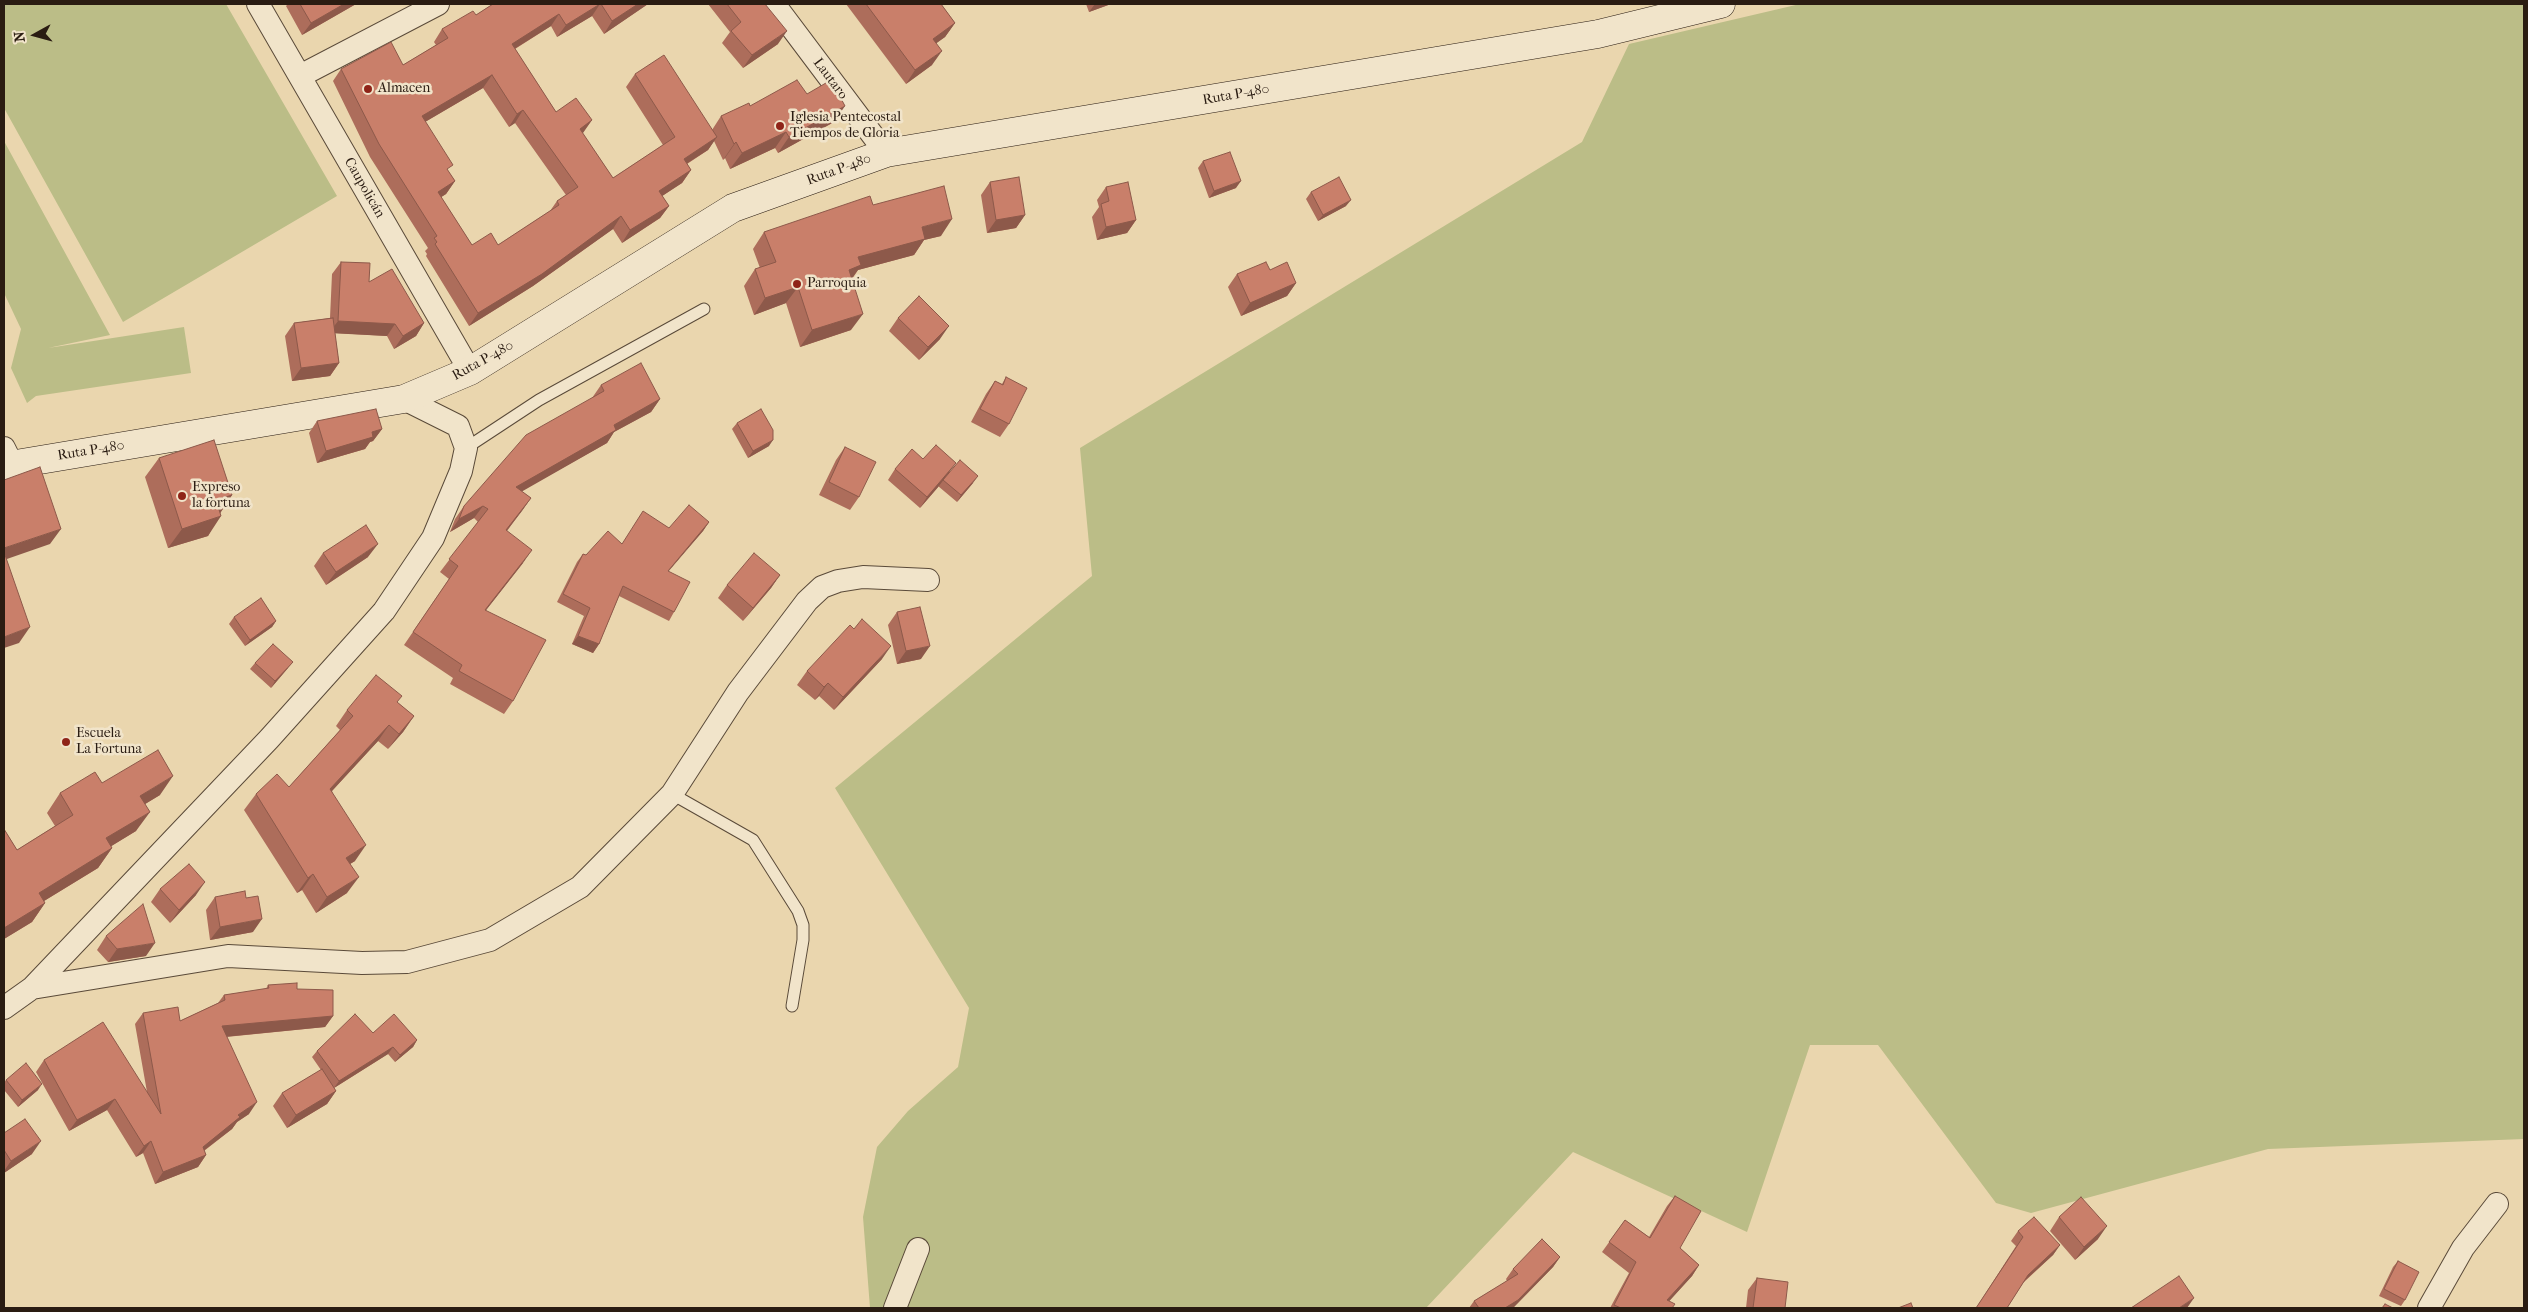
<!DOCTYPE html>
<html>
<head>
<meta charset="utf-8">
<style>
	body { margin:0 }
	#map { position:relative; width:2528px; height:1312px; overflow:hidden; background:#ead6ae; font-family:"IM FELL French Canon",serif }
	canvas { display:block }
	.frame { position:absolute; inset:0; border:5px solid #2a1c12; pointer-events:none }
	.north { position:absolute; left:10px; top:10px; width:50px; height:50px; -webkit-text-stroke:4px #f1e4ca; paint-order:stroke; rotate:263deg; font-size:14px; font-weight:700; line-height:20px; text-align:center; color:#2a1c12 }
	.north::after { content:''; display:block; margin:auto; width:18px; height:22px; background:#2a1c12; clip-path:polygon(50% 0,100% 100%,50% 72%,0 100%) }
</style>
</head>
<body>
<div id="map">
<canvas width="2528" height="1312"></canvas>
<div class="frame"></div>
<div class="north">N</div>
</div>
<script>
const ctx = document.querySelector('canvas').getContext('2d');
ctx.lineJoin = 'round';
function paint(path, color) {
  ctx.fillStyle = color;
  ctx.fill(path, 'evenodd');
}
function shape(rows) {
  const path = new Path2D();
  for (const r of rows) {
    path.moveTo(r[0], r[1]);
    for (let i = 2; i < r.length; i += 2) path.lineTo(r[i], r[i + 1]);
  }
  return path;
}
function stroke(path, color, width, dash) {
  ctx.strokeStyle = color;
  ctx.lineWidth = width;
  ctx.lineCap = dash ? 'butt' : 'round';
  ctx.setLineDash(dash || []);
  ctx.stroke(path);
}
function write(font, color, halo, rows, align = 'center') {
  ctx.font = font + ' "IM FELL French Canon",serif';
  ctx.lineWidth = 5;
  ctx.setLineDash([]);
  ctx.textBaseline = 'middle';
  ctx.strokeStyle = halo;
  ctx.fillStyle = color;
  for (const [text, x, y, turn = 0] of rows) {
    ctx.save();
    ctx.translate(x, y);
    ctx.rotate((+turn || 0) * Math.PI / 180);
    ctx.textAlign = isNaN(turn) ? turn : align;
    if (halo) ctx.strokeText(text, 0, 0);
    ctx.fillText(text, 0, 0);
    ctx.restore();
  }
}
paint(shape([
	[4,4,226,4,337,196,123,322,4,108],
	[1800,4,2524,4,2524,1139,2268,1149,2031,1213,1996,1203,1878,1045,1810,1045,1747,1232,1573,1152,1426,1308,870,1308,863,1217,877,1147,908,1111,958,1067,969,1008,835,788,1092,576,1080,448,1582,142,1629,44],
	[4,141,110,335,48,348,184,327,191,373,36,396,27,403,11,368,21,329,4,293]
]), '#bbbd87');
const lane = shape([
	[466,448,539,400,704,309],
	[672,794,753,840,798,911,803,925,803,940,792,1006]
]);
const street = shape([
	[258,4,470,371],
	[774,4,886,153],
	[300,76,438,4],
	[4,448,12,464],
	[32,988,228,956,362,963,407,962,490,940,580,887,672,794,738,692,807,601,822,587,838,581,863,577,928,580],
	[4,1008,32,988,269,739,384,611,433,538,461,471,466,448,458,426,404,399],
	[895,1308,918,1249],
	[2429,1308,2463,1248,2497,1204]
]);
const secondary = shape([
	[4,466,404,399,470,371,733,208,886,153,1598,34,1721,4]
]);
stroke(lane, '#5a4a39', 13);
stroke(street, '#5a4a39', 24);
stroke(secondary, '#2a1c12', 29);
stroke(lane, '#f1e4ca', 11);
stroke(street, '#f1e4ca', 22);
stroke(secondary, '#f1e4ca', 28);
paint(shape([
	[288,4,356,4,302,35,286,6],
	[493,4,648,4,604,34,592,16,557,37,551,26,515,49,556,112,592,120,582,133,613,178,663,145,626,87,635,74,712,130,721,116,750,106,807,94,834,122,778,153,775,148,730,169,725,158,723,160,714,141,708,150,687,164,691,170,682,183,662,196,669,206,660,218,622,243,613,229,533,286,469,326,426,256,427,254,425,251,428,248,370,157,333,81,341,69,403,65,436,45,434,42,442,29,476,15],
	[483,88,509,127,515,123,566,195,557,201,550,211,498,245,472,245,441,197,446,194,455,181,448,171,425,122],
	[708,4,765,4,778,44,743,68,722,43,730,32],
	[846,4,941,4,955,23,945,37,936,43,932,65,906,84],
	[1086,4,1111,4,1089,12],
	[1203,161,1236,188,1209,198,1198,168],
	[990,182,1025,215,1016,228,987,233,981,195],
	[1106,187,1136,220,1127,233,1097,240,1092,217,1099,207,1097,200],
	[1311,192,1346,206,1318,221,1306,199],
	[873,205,941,236,924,240,914,255,858,270,852,279,851,330,800,347,786,303,754,315,744,286,755,269,760,268,753,249,764,232],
	[341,262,424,323,416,336,394,349,387,336,335,333,339,363,330,376,292,381,285,336,294,323,330,318,332,274],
	[1237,274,1296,283,1287,296,1241,316,1228,287],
	[898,318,940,339,919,360,889,331],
	[1006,377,1009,424,1000,437,971,422,986,394,995,381,1002,384],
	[601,385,660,399,651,412,614,432,607,443,521,491,531,498,507,531,523,563,486,610,513,701,504,714,450,684,453,678,404,645,449,579,440,572,478,522,474,518,450,532,455,519,464,506,592,398],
	[317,421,382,429,373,441,370,442,365,449,317,463,309,433],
	[737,423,769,446,748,458,732,429],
	[845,447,859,497,850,510,819,495,836,460],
	[159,458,232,495,220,513,208,536,168,548,145,477],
	[923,459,973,483,957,502,938,486,939,486,920,508,888,480,895,469],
	[709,522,703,531,668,571,674,612,669,621,619,596,599,644,593,653,572,644,584,616,557,602,577,562,583,554,586,555,669,528],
	[323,553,368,557,326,585,314,566],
	[780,575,771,588,743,621,718,598,727,585],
	[897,612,921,659,897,664,888,625],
	[234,617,276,621,272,627,245,646,229,624],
	[882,659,834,710,819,696,815,700,797,685,807,671],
	[255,663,288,668,271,688,250,669],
	[397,702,414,716,403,732,388,749,378,741,332,791,355,861,350,864,347,893,316,913,302,890,297,893,244,810,256,794,289,787,340,730,336,726,347,710],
	[102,783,160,795,145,804,136,831,111,846,112,848,98,868,44,901,45,903,32,922,4,939,4,829,17,850,55,826,47,813,60,793],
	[160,889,196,895,170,923,151,902],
	[215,897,253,932,210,940,206,910],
	[106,936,146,956,108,962,97,950],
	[268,985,297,989,333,1016,325,1027,226,1037,249,1114,237,1122,232,1129,204,1151,206,1155,198,1167,155,1184,143,1153,136,1157,107,1110,69,1131,36,1072,44,1060,147,1092,135,1024,143,1013,180,1021,218,1003,224,995,266,989],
	[373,1033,417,1040,413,1047,395,1062,388,1054,334,1088,336,1091,327,1104,287,1128,273,1106,282,1093,321,1070,312,1057,317,1051],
	[6,1080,38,1090,18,1107,4,1090,4,1083],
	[4,1133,32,1154,4,1173],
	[1675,1196,1680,1248,1699,1265,1692,1276,1669,1301,1672,1308,1610,1308,1629,1273,1602,1252,1625,1220,1649,1237,1667,1206],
	[2059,1217,2098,1239,2075,1260,2050,1231],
	[2018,1231,2060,1245,2053,1255,2023,1283,2007,1308,1976,1308,2016,1246,2011,1241],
	[1560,1257,1553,1267,1513,1308,1469,1308,1474,1301,1507,1281,1506,1279,1513,1269],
	[2398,1261,2405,1300,2401,1306,2379,1296,2393,1267],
	[1757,1278,1785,1308,1797,1308,1746,1308,1748,1290]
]), '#ad6d5b');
paint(shape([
	[344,4,356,4,302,35,311,23],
	[600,4,592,16,557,37,566,25],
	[638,4,648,4,604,34,612,21],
	[1095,4,1111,4,1089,12],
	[559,14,551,26,503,56,512,44],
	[955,23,945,37,923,53,933,39],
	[787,31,778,44,743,68,752,55],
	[942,51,932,65,906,84,915,70],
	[492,75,483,88,413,129,422,116],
	[845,106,834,122,778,153,789,137],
	[523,110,515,123,509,127,517,114],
	[592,120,583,133,571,142,580,129],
	[786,132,775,148,730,169,742,153],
	[717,137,708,150,675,171,684,159],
	[736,142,725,158,723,160,734,144],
	[691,170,682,183,650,204,659,191],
	[455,181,446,194,429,205,438,192],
	[1241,181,1236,188,1209,198,1214,191],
	[1351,200,1346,206,1318,221,1323,215],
	[669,206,660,218,622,243,630,230],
	[1025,215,1016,228,987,233,996,220],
	[621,216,613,229,533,286,469,326,478,313],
	[952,219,941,236,924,240,914,255,858,270,849,282,837,286,858,257,922,227],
	[1136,220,1127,233,1097,240,1106,227],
	[1296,283,1287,296,1241,316,1250,303],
	[798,287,786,303,754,315,765,298],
	[863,314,851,330,800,347,812,330],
	[338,321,395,324,387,336,329,333],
	[424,323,416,336,394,349,403,336],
	[949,326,940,339,919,360,928,347],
	[339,363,330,376,292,381,301,368],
	[660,399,651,412,614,432,607,443,507,500,516,487,614,425],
	[382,429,373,441,370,442,365,449,317,463,326,451,372,432],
	[773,440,769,446,748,458,753,451],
	[956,463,939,486,920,508,927,497],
	[978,476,973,483,957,502,961,495],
	[232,495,219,515,216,500],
	[531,498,522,511,497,543,506,530],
	[483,506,474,518,450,532,459,519],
	[221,516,208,536,168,548,182,529],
	[709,522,703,531,662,579,668,571],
	[61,529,50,544,4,560,4,548],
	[378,544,368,557,326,585,336,572],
	[532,550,523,563,476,623,485,610],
	[780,575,771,588,743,621,753,608],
	[276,621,272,627,245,646,250,640],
	[30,627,19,643,4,648,4,637],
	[578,636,599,644,593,653,572,644],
	[891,646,882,659,834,710,843,697],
	[930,646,921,659,897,664,906,651],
	[293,662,288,668,271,688,275,681],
	[828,683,819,696,815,700,824,687],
	[414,716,403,732,388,749,399,734],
	[389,725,378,741,319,805,330,789],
	[173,776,160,795,127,815,140,796],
	[150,812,136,831,92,858,106,838],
	[366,845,355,861,335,873,346,858],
	[112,848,98,868,26,912,39,893],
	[313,874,302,890,297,893,308,878],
	[359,877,347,893,316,913,327,897],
	[205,882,196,895,170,923,179,910],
	[45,903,32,922,4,939,4,928],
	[262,919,253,932,210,940,220,927],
	[155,943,146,956,108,962,117,949],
	[333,1016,325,1027,213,1038,222,1026],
	[417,1040,413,1047,395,1062,400,1055],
	[393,1047,388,1054,334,1088,339,1081],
	[42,1084,38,1090,18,1107,22,1100],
	[336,1091,327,1104,287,1128,296,1115],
	[115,1099,107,1110,69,1131,77,1120],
	[257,1102,249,1114,237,1122,232,1129,194,1158,203,1147,238,1115],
	[41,1141,32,1154,4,1173,4,1171,11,1161],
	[151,1141,143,1153,136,1157,144,1146],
	[206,1155,198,1167,155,1184,163,1172],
	[2107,1226,2098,1239,2075,1260,2084,1247],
	[2060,1245,2053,1255,2021,1284,2028,1275],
	[1560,1257,1553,1267,1513,1308,1505,1308],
	[1699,1265,1692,1276,1663,1308,1667,1300],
	[2194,1298,2187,1308,2179,1308]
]), '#8d594a');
const building = shape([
	[300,4,344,4,311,23,300,4],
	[493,4,600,4,566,25,559,14,512,44,556,112,576,98,592,120,580,129,613,178,675,137,635,74,664,55,717,137,684,159,691,170,659,191,669,206,630,230,621,216,542,274,478,313,435,244,437,242,434,238,437,236,379,144,341,69,391,42,403,65,448,38,442,29,473,11,476,15,493,4],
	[492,75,517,114,523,110,578,187,557,201,559,205,498,245,491,233,472,245,438,192,455,181,447,169,453,165,422,116,492,75],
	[601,4,638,4,612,21,601,4],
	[727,4,765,4,787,31,752,55,731,31,741,22,727,4],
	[866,4,941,4,955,23,933,39,942,51,915,70,866,4],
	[797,80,807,94,831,80,845,106,789,137,786,132,742,153,736,142,734,144,721,116,749,103,750,106,797,80],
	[1230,152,1241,181,1214,191,1203,161,1230,152],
	[1019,177,1025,215,996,220,990,182,1019,177],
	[1339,177,1351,200,1323,215,1311,192,1339,177],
	[1128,182,1136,220,1106,227,1101,204,1109,201,1106,187,1128,182],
	[944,186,952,219,922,227,925,239,858,257,861,265,849,270,863,314,812,330,798,287,765,298,755,269,776,262,764,232,870,196,873,205,944,186],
	[341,262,370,263,369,282,392,269,424,323,403,336,395,324,338,321,341,262],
	[1266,262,1270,270,1287,262,1296,283,1250,303,1237,274,1266,262],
	[919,296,949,326,928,347,898,318,919,296],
	[333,318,339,363,301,368,294,323,333,318],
	[641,363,660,399,614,425,616,430,516,487,531,498,506,530,532,550,485,610,546,640,513,701,459,671,462,665,413,632,458,566,449,559,488,509,483,506,459,519,464,506,526,435,604,391,601,385,641,363],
	[1006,377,1027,388,1009,424,980,409,995,381,1003,385,1006,377],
	[376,409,382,429,372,432,373,437,326,451,317,421,376,409],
	[761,409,773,430,773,440,753,451,737,423,761,409],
	[214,440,232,495,216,500,221,516,182,529,159,458,214,440],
	[936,445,956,463,927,497,895,469,912,449,923,459,936,445],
	[845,447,876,462,859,497,829,482,845,447],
	[960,460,978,476,961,495,943,480,960,460],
	[40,467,61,529,4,548,4,480,40,467],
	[689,505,709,522,668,571,690,582,674,612,623,586,599,644,578,636,590,608,563,594,583,554,586,555,608,531,622,544,643,511,669,528,689,505],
	[366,525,378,544,336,572,323,553,366,525],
	[4,552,30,627,4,637,4,552],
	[754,553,780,575,753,608,727,585,754,553],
	[261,598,276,621,250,640,234,617,261,598],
	[920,607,930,646,906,651,897,612,920,607],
	[862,619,891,646,843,697,828,683,824,687,807,671,850,625,854,629,862,619],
	[273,644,293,662,275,681,255,663,273,644],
	[376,675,402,696,397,702,414,716,399,734,389,725,330,789,366,845,346,858,359,877,327,897,313,874,308,878,256,794,277,774,289,787,353,716,347,710,376,675],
	[158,750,173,776,140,796,150,812,106,838,112,848,39,893,45,903,4,928,4,829,17,850,73,815,60,793,95,772,102,783,158,750],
	[189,864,205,882,179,910,160,889,189,864],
	[245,891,246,898,258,896,262,919,220,927,215,897,245,891],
	[143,904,155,943,117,949,106,936,143,904],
	[297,983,297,989,333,990,333,1016,222,1026,257,1102,238,1115,240,1117,203,1147,206,1155,163,1172,151,1141,144,1146,115,1099,77,1120,44,1060,103,1022,161,1114,143,1013,178,1007,180,1021,225,1000,224,995,269,988,268,985,297,983],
	[355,1014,373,1033,394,1014,417,1040,400,1055,393,1047,339,1081,317,1051,355,1014],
	[26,1063,42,1084,22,1100,6,1080,26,1063],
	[322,1069,336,1091,296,1115,282,1093,322,1069],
	[25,1119,41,1141,11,1161,4,1150,4,1133,25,1119],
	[1675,1196,1701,1211,1680,1248,1699,1265,1667,1300,1675,1304,1672,1308,1621,1308,1614,1305,1636,1262,1609,1242,1625,1220,1650,1238,1675,1196],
	[2081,1197,2107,1226,2084,1247,2059,1217,2081,1197],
	[2034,1217,2060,1245,2028,1275,2007,1308,1976,1308,2023,1237,2018,1231,2034,1217],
	[1542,1239,1560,1257,1518,1300,1505,1308,1479,1308,1474,1301,1518,1274,1513,1269,1542,1239],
	[2398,1261,2419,1272,2405,1300,2384,1289,2398,1261],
	[2179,1276,2194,1298,2179,1308,2131,1308,2179,1276],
	[1757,1278,1788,1282,1785,1308,1797,1308,1753,1308,1757,1278],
	[1911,1303,1913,1308,1898,1308,1911,1303],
	[2385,1304,2393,1308,2382,1308,2385,1304]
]);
paint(building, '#c97f6a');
stroke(building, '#8d594a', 1);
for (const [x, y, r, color] of [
	[368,89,5,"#8f2418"],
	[780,126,5,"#8f2418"],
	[797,284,5,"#8f2418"],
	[182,496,5,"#8f2418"],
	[66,742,5,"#8f2418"]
]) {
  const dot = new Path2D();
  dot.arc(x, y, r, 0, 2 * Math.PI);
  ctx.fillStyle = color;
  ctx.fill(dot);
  stroke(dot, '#f1e4ca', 2);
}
write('14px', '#2a1c12', '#f1e4ca', [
	["Lautaro",830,79,53],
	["Ruta P-480",1236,95,-10],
	["Ruta P-480",839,170,-20],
	["Caupolicán",364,188,60],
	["Ruta P-480",483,361,-29],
	["Ruta P-480",91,451,-9]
]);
write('14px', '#2a1c12', '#f1e4ca', [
	["Almacen",378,89],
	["Iglesia Pentecostal",790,118],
	["Tiempos de Gloria",790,134],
	["Parroquia",807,284],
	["Expreso",192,488],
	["la fortuna",192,504],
	["Escuela",76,734],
	["La Fortuna",76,750]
], 'left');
</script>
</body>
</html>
